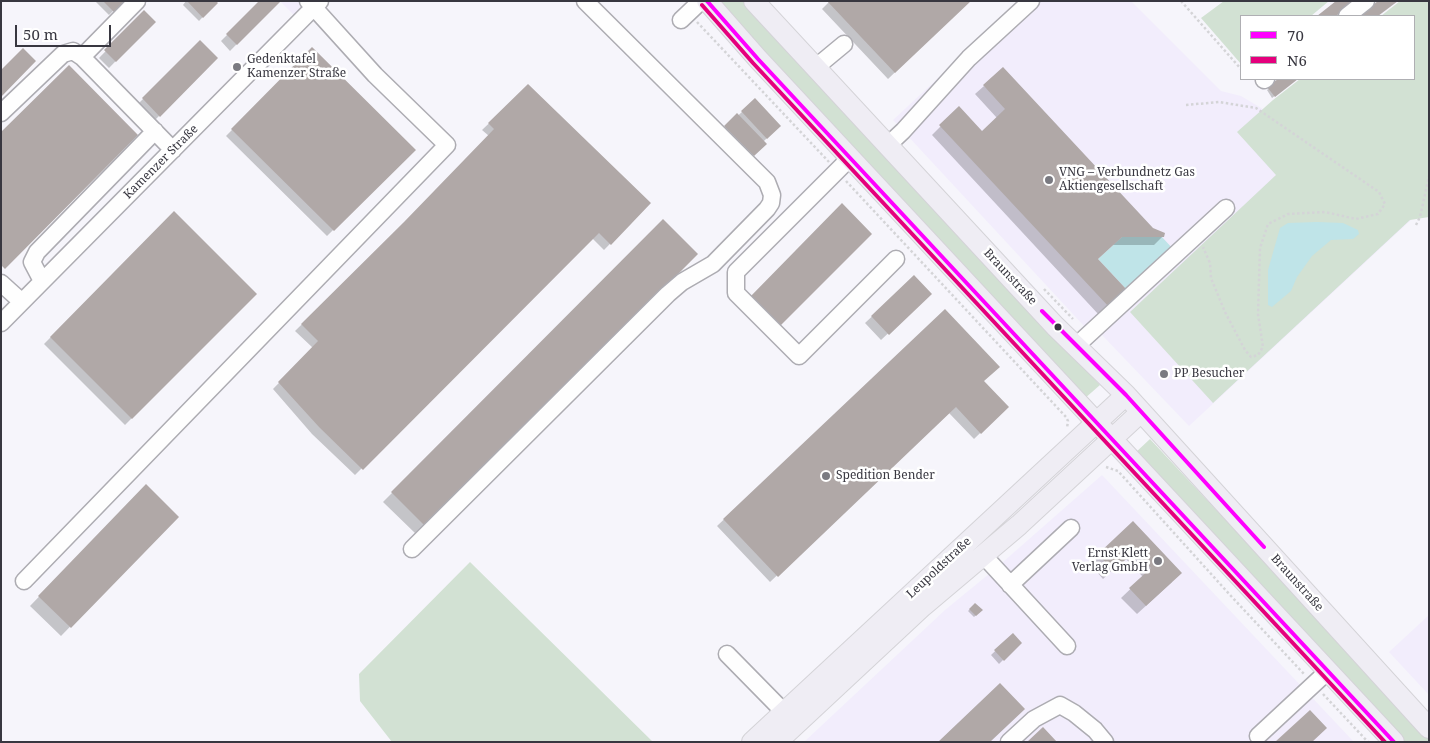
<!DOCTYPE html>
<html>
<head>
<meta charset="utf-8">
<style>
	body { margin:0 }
	#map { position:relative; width:1430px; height:743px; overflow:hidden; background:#f6f5fb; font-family:"Noto Serif",serif }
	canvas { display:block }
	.frame { position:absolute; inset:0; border:2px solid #383740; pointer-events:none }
	.legend { position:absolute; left:1240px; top:15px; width:175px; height:65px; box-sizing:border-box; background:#fff; border:1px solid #afafb3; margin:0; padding:6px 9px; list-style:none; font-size:15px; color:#383740 }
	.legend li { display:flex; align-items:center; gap:10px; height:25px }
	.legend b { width:25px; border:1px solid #afafb3 }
	.scale { position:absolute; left:15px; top:25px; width:96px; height:22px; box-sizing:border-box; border:2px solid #383740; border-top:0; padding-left:6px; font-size:15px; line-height:18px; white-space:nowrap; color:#383740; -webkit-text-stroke:4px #fff; paint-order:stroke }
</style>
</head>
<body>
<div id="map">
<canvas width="1430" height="743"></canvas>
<div class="frame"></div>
<ul class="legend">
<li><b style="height:6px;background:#f0f"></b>70</li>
<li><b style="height:6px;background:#e5007d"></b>N6</li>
</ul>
<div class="scale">50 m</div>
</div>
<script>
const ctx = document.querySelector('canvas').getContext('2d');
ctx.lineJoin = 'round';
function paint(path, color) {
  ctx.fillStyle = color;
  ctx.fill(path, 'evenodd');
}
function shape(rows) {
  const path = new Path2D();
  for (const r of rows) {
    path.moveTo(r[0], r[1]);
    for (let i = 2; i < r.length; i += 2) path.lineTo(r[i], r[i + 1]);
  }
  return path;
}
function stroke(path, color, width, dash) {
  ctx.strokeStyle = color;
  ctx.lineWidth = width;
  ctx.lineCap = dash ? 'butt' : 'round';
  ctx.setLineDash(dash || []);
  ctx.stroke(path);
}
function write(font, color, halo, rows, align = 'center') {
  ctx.font = font + ' "Noto Serif",serif';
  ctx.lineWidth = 5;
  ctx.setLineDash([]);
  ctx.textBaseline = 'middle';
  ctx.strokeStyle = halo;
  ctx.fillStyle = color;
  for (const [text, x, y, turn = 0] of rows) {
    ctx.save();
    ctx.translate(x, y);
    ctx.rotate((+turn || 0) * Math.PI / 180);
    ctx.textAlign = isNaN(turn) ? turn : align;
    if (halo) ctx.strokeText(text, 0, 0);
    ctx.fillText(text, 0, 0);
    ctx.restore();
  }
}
paint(shape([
	[280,1,310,1,295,16],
	[1021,1,1131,1,1221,91,1241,96,1320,143,1411,220,1189,426,1102,335,1097,340,893,120],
	[1102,475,1354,742,804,742,945,610,995,569],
	[1429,615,1429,695,1389,652]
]), '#f2edfc');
paint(shape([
	[716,1,745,1,1100,385,1084,399],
	[1224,1,1329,1,1311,16,1241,16,1241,64,1201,18],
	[1400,1,1429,1,1429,217,1410,220,1213,403,1130,312,1276,175,1237,132,1273,100,1300,79,1414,79,1414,16,1381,16],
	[1150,439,1429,738,1429,742,1403,742,1134,454],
	[470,562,653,742,392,742,360,701,359,674]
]), '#d2e1d3');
paint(shape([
	[1317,222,1343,223,1358,230,1359,234,1353,239,1331,240,1312,256,1297,277,1291,291,1272,307,1268,305,1268,270,1280,228,1288,223],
	[1122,237,1162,237,1173,249,1127,290,1098,259]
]), '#bfe4e8');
paint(shape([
	[95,1,123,1,109,15],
	[186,1,215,1,216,3,199,21,183,5],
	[261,1,278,2,230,51,221,41],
	[830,1,969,1,888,79,822,9],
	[144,12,154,22,109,68,99,58],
	[200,42,217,58,153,122,136,106],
	[312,49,414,150,327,236,226,136],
	[1280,79,1297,79,1272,98,1267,90],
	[528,86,650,203,604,250,592,238,355,475,312,434,273,389,313,348,295,331,400,228,489,136,482,130],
	[984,86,1152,229,1163,236,1154,245,1112,245,1097,259,1125,290,1099,315,932,135,959,108,982,133,997,118,975,94],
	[755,100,779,126,763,142,765,144,747,161,719,133],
	[174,213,255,294,125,425,44,344],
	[663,221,696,254,417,535,383,502],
	[914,277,930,294,881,340,865,323],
	[945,310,983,382,1007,407,974,439,949,413,770,582,717,526],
	[146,486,177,517,61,636,30,606],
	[1133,523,1172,582,1137,614,1121,598,1143,577,1125,558,1103,579,1090,564],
	[975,604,981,610,974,617,968,611],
	[1012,635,1020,643,999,664,991,655]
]), '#0003');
paint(shape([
	[103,1,125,1,114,12],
	[187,1,216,1,218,3,203,18],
	[259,1,280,2,237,45,226,34],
	[827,1,971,1,895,73],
	[1336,1,1355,1,1336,16,1317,16],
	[1378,1,1398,1,1378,16,1359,16],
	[144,10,156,22,116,62,104,50],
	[200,40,218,58,160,117,142,98],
	[312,47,416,150,334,231,231,129],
	[23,48,36,61,1,97,1,70],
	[69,65,138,135,5,269,1,265,1,132],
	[1003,67,1153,228,1165,233,1164,237,1122,237,1098,259,1127,290,1109,307,939,125,959,106,982,131,1005,109,983,85],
	[1278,79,1298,79,1275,97,1267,87],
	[528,84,651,203,611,245,599,233,363,470,319,427,278,382,318,341,301,324,404,222,494,129,488,123],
	[755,98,781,126,767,139,741,111],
	[737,113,767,144,754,156,724,126],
	[842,203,872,234,779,327,749,298],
	[174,211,257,294,132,419,50,337],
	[663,219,698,254,426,527,391,492],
	[914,275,932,294,889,335,871,316],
	[945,309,1000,367,984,381,1009,407,981,434,956,407,778,577,723,519],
	[146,484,179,517,71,628,38,596],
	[1133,521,1182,573,1146,606,1129,588,1151,568,1135,551,1113,571,1098,554],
	[975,603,983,610,976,616,969,609],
	[1013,633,1022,643,1004,661,994,650],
	[1000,683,1025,709,990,742,938,742],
	[1310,710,1327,728,1312,742,1275,742],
	[1043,727,1057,742,1027,742]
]), '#b0a8a7');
const minor = shape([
	[137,1,82,57,173,150],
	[1347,16,1366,1],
	[681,20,701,1],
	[815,68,844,44],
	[1264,80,1266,79],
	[1,113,63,54,73,51,82,57],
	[887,146,903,131,969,58,1031,1],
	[850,158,736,272,736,293,799,356,896,259],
	[42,281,32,262,37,252,155,131],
	[1,283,22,302],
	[1,323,320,1],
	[1076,346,1226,208],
	[412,549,668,294,682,282,713,264,767,209,771,203,772,195,767,182,585,1],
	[984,556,1067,646],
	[24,581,447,145,375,75,308,1],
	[1010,585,1071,528],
	[727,654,784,712],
	[1258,736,1328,671],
	[1009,742,1034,719,1060,705,1074,713,1095,730,1105,742]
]);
const major = shape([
	[707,1,758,59,1394,742],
	[754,1,1055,326,1126,395,1429,728],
	[752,742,1126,395],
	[777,742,923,606,1019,525,1141,412]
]);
stroke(minor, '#adacb2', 19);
stroke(major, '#d4d3d7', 22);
stroke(shape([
	[1181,1,1241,69],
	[697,22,829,162],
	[1186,105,1219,102,1256,108,1379,192,1385,204,1378,214,1356,219,1325,212,1288,214,1268,224,1260,248,1258,314,1263,347,1258,355,1251,357,1245,350,1225,312,1211,278,1210,263,1203,247],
	[846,181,1066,417,1068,421,1067,428],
	[1416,225,1420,217,1429,176],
	[1044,289,1073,319],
	[1106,467,1118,471,1231,596,1304,674],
	[1323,694,1368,742]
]), '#d4d4d7', 2.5, [2.5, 2.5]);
stroke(minor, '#fefefe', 16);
stroke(major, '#efedf4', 20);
stroke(shape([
	[707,1,758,59,1394,742],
	[1042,311,1126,395,1264,547]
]), '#f0f', 4);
stroke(shape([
	[702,5,753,63,1385,742]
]), '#e5007d', 4);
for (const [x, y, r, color] of [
	[237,67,5,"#7a7a81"],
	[1049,180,5,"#7a7a81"],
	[1058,327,4.5,"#383740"],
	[1164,374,5,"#7a7a81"],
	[826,476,5,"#7a7a81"],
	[1158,561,5,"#7a7a81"]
]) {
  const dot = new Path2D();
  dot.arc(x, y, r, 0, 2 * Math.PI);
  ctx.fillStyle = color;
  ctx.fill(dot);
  stroke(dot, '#fff', 2);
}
write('12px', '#383740', '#fff', [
	["Gedenktafel",247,60],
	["Kamenzer Straße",247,74],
	["VNG – Verbundnetz Gas",1059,173],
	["Aktiengesellschaft",1059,187],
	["PP Besucher",1174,374],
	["Spedition Bender",836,476],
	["Ernst Klett",1148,554,"right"],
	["Verlag GmbH",1148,568,"right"]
], 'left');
write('12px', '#383740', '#fff', [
	["Kamenzer Straße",161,162,-45],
	["Braunstraße",1010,277,47],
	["Leupoldstraße",939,568,-43],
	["Braunstraße",1297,583,48]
]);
</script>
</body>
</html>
